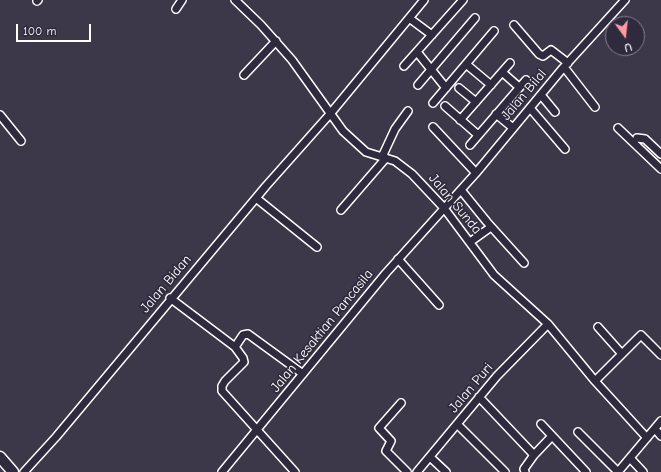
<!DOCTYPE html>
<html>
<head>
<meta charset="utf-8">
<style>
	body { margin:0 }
	#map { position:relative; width:661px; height:472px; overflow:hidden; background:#3c3749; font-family:"Comic Neue",sans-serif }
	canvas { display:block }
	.north { position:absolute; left:605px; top:16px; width:40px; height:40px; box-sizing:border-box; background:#2f2a3d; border:1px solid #827f8b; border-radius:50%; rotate:165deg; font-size:11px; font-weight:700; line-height:16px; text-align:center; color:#fff }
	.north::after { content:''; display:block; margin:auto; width:14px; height:18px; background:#ff9aa2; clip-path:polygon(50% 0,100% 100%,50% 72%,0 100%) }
	.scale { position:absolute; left:16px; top:24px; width:75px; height:18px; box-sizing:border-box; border:2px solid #fff; border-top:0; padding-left:5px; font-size:12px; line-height:14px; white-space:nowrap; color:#fff; -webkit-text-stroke:3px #2f2a3d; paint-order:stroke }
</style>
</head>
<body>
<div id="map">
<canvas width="661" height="472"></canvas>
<div class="north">U</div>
<div class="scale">100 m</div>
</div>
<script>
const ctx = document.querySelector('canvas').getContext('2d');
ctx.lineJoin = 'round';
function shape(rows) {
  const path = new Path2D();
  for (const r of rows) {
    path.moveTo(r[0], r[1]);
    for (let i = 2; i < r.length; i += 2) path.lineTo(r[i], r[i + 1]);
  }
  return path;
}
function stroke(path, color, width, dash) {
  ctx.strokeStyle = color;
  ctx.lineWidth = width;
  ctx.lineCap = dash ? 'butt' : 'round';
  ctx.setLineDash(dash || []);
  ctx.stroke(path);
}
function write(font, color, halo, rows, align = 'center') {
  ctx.font = font + ' "Comic Neue",sans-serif';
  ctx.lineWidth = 3.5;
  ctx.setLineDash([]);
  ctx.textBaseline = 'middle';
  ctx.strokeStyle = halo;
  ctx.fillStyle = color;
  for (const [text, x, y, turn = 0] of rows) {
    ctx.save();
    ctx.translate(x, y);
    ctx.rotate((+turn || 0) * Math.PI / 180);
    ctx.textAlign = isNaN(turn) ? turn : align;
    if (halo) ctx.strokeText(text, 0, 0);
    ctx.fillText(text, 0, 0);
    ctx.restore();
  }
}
const minor = shape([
	[235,0,261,25,292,60,343,131,366,152,395,161,412,174,444,208,494,275,548,324,595,381,647,438],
	[37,1,38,0],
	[176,9,182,0],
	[409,18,432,35],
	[514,25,539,54,543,56,551,50,568,63],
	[417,52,446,88],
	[466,64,491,85],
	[404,66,463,0],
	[564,67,595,107],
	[502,72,519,87],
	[244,75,276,41],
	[418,85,475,18],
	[459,88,476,102],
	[541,95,555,112],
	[433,103,494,31],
	[445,106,478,135],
	[530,108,565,149],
	[496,114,513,128],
	[0,115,21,141],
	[460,120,510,63],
	[433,127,476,173],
	[618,128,661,169],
	[637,138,645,139,661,154],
	[470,145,526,80],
	[382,157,395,129,408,111],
	[461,190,487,222,524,263],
	[256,198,317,247],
	[341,210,386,158],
	[470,242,491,227],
	[398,259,439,305],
	[170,298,235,347,243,335,248,334,303,374],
	[235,347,243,358,244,362,225,381,222,386,222,391,295,472],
	[622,354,641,335,661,355],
	[595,381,622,354,598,327],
	[479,397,534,455,552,436],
	[401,403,379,428,391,441,386,451,407,472],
	[457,424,505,472],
	[541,424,586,472],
	[655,429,661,436],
	[578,432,618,472],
	[430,457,446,472],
	[630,458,643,472],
	[24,472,56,437,266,186,330,114,424,0],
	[222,472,386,273,476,173,563,68,625,0],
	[417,472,497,376,548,324],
	[525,472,524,469,534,455],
	[618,472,661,421]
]);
const highway = shape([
	[0,457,13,472]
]);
stroke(minor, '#fff', 10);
stroke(highway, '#fff', 13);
stroke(minor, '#2f2a3d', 7);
stroke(highway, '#2f2a3d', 10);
write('14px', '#fff', '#2f2a3d', [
	["Jalan Bilal",524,95,-50],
	["Jalan Sunda",455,204,50],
	["Jalan Bidan",166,284,-50],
	["Jalan Kesaktian Pancasila",322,331,-51],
	["Jalan Puri",471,388,-50]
]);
</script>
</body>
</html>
